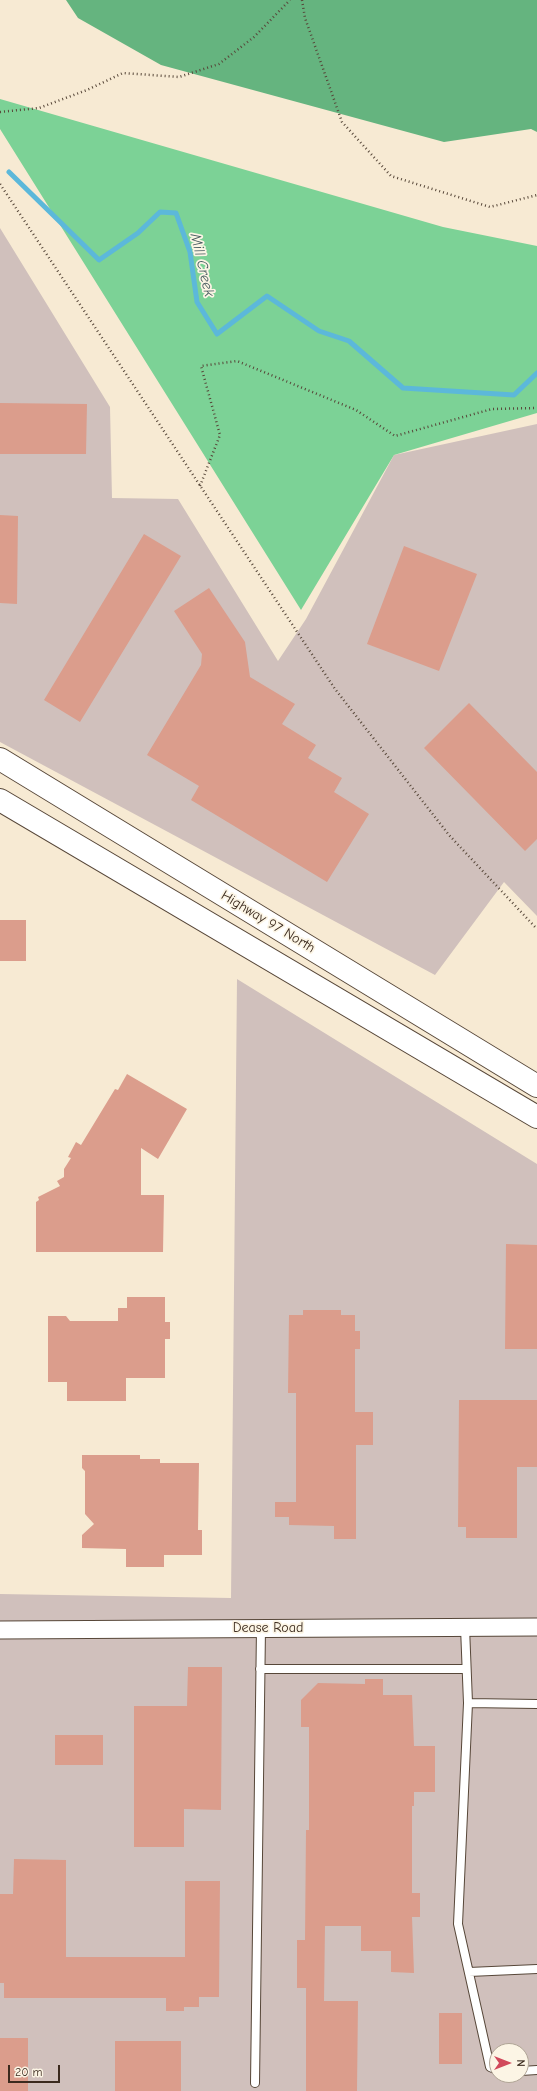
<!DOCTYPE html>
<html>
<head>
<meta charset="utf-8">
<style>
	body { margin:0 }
	#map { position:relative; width:537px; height:2091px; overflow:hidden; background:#f7ead3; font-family:"Comic Neue",sans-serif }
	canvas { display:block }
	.north { position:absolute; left:489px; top:2043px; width:40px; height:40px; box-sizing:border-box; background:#fcf5e5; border:1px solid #afa495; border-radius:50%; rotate:90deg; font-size:11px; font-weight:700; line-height:16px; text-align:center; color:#3b2a1e }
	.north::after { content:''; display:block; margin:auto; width:14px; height:18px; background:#d1495b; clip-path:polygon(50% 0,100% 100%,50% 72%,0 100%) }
	.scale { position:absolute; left:8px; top:2065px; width:52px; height:18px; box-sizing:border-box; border:2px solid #3b2a1e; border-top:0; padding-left:5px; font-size:12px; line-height:14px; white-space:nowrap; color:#3b2a1e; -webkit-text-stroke:3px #fcf5e5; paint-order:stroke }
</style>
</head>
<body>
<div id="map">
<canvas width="537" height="2091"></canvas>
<div class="north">N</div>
<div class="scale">20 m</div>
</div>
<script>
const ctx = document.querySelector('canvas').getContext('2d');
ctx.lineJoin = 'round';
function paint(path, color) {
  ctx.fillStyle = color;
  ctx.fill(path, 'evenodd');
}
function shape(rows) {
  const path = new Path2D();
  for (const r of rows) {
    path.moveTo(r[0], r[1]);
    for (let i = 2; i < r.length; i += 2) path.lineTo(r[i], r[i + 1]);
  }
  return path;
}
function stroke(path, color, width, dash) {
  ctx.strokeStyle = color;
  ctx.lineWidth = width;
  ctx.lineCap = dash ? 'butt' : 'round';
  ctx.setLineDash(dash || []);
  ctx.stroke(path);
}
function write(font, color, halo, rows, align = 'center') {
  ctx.font = font + ' "Comic Neue",sans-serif';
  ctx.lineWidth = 3.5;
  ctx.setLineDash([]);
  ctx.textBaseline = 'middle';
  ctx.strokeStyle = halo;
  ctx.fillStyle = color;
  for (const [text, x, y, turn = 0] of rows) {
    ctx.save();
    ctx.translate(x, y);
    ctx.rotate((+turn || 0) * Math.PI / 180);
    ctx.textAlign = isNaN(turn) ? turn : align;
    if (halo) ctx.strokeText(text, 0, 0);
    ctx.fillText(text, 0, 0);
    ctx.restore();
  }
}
paint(shape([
	[0,228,110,407,112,498,178,499,278,661,306,619,394,455,537,424,537,916,504,882,435,975,0,742],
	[237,979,537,1164,537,2091,0,2091,0,1594,231,1598],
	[497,2051,521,2051,521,2075,497,2075]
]), '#d0c0bc');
paint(shape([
	[0,99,443,227,537,246,537,413,394,455,301,610,0,129]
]), '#7cd296');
paint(shape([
	[66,0,537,0,537,132,531,129,444,142,161,65,78,18]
]), '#65b47f');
stroke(shape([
	[9,172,99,260,138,233,160,212,176,213,190,252,197,302,217,334,267,296,319,331,349,341,403,388,514,395,537,373]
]), '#5cb8da', 5);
paint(shape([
	[0,403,87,404,86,454,0,454],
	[0,515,18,516,17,604,0,603],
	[144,534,181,556,80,722,44,700],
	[404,546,477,574,439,671,367,644],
	[209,588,245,642,250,677,295,704,282,724,316,745,308,758,342,778,334,792,369,814,327,882,191,800,199,786,147,755,201,665,202,654,174,611],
	[469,703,537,772,537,839,525,851,424,748],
	[0,920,26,920,26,961,0,961],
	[127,1074,187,1109,158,1159,141,1148,141,1195,164,1195,163,1252,36,1252,36,1202,39,1200,38,1197,60,1186,57,1181,64,1177,64,1169,71,1158,68,1157,76,1142,81,1145,115,1089,118,1090],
	[506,1244,537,1245,537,1349,505,1349],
	[127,1297,165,1297,165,1322,170,1322,170,1339,165,1339,165,1378,126,1378,126,1401,67,1401,67,1382,48,1382,48,1316,66,1316,70,1321,118,1321,118,1308,127,1308],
	[303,1310,341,1310,341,1315,355,1315,355,1331,360,1331,360,1349,355,1349,355,1412,373,1412,373,1445,356,1445,356,1539,334,1539,334,1526,289,1525,289,1517,275,1517,275,1502,296,1502,296,1393,288,1393,289,1315,303,1315],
	[459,1400,537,1400,537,1467,517,1467,517,1538,466,1538,466,1527,458,1527],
	[82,1455,140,1455,140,1459,160,1459,160,1463,199,1463,198,1530,202,1530,202,1555,164,1555,164,1567,126,1567,126,1549,82,1548,82,1535,94,1524,85,1514,85,1471,82,1468],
	[188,1667,222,1667,221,1810,184,1809,184,1847,134,1847,134,1706,187,1706],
	[365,1679,383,1679,383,1695,412,1695,414,1746,435,1746,435,1792,414,1792,414,1806,412,1806,412,1893,420,1893,420,1917,412,1917,414,1973,391,1972,391,1951,361,1951,361,1926,325,1926,324,2001,358,2001,357,2091,306,2091,306,1988,297,1988,297,1940,305,1940,306,1830,309,1830,309,1727,301,1727,301,1700,318,1683,365,1684],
	[55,1735,103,1735,103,1765,55,1765],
	[14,1859,66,1860,66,1957,185,1957,185,1881,220,1881,219,1997,199,1997,199,2007,184,2007,184,2011,166,2011,166,1998,4,1998,4,1983,0,1983,0,1894,13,1894],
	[439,2013,462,2013,462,2064,439,2064],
	[0,2038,28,2038,28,2091,0,2091],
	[115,2041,181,2041,181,2091,115,2091]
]), '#db9d8c');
const lane = shape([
	[465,1627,468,1703,458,1924,490,2067,497,2070],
	[260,1669,466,1669],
	[468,1703,537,1704],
	[469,1972,537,1969],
	[521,2071,537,2070],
	[255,2083,261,1628]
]);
const street = shape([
	[0,1630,537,1627]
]);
const highway = shape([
	[0,759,537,1086],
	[0,800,537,1117]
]);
stroke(lane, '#574739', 10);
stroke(street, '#574739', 19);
stroke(highway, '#574739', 24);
stroke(shape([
	[302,0,305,18,342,122,391,176,490,207,537,195],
	[0,112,39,108,87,90,123,73,179,77,219,64,254,37,290,0],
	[0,184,335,689,449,835,537,929],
	[200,486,220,435,201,366,237,361,356,410,395,436,492,409,537,408]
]), '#574739', 2.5, [1, 3]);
stroke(lane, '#fff', 8);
stroke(street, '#fff', 17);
stroke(highway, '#fff', 22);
write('14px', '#3b2a1e', '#fcf5e5', [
	["Highway 97 North",268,922,31],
	["Dease Road",268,1628]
]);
write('italic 15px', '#475c60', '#fcf5e5', [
	["Mill Creek",202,265,77]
]);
</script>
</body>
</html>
